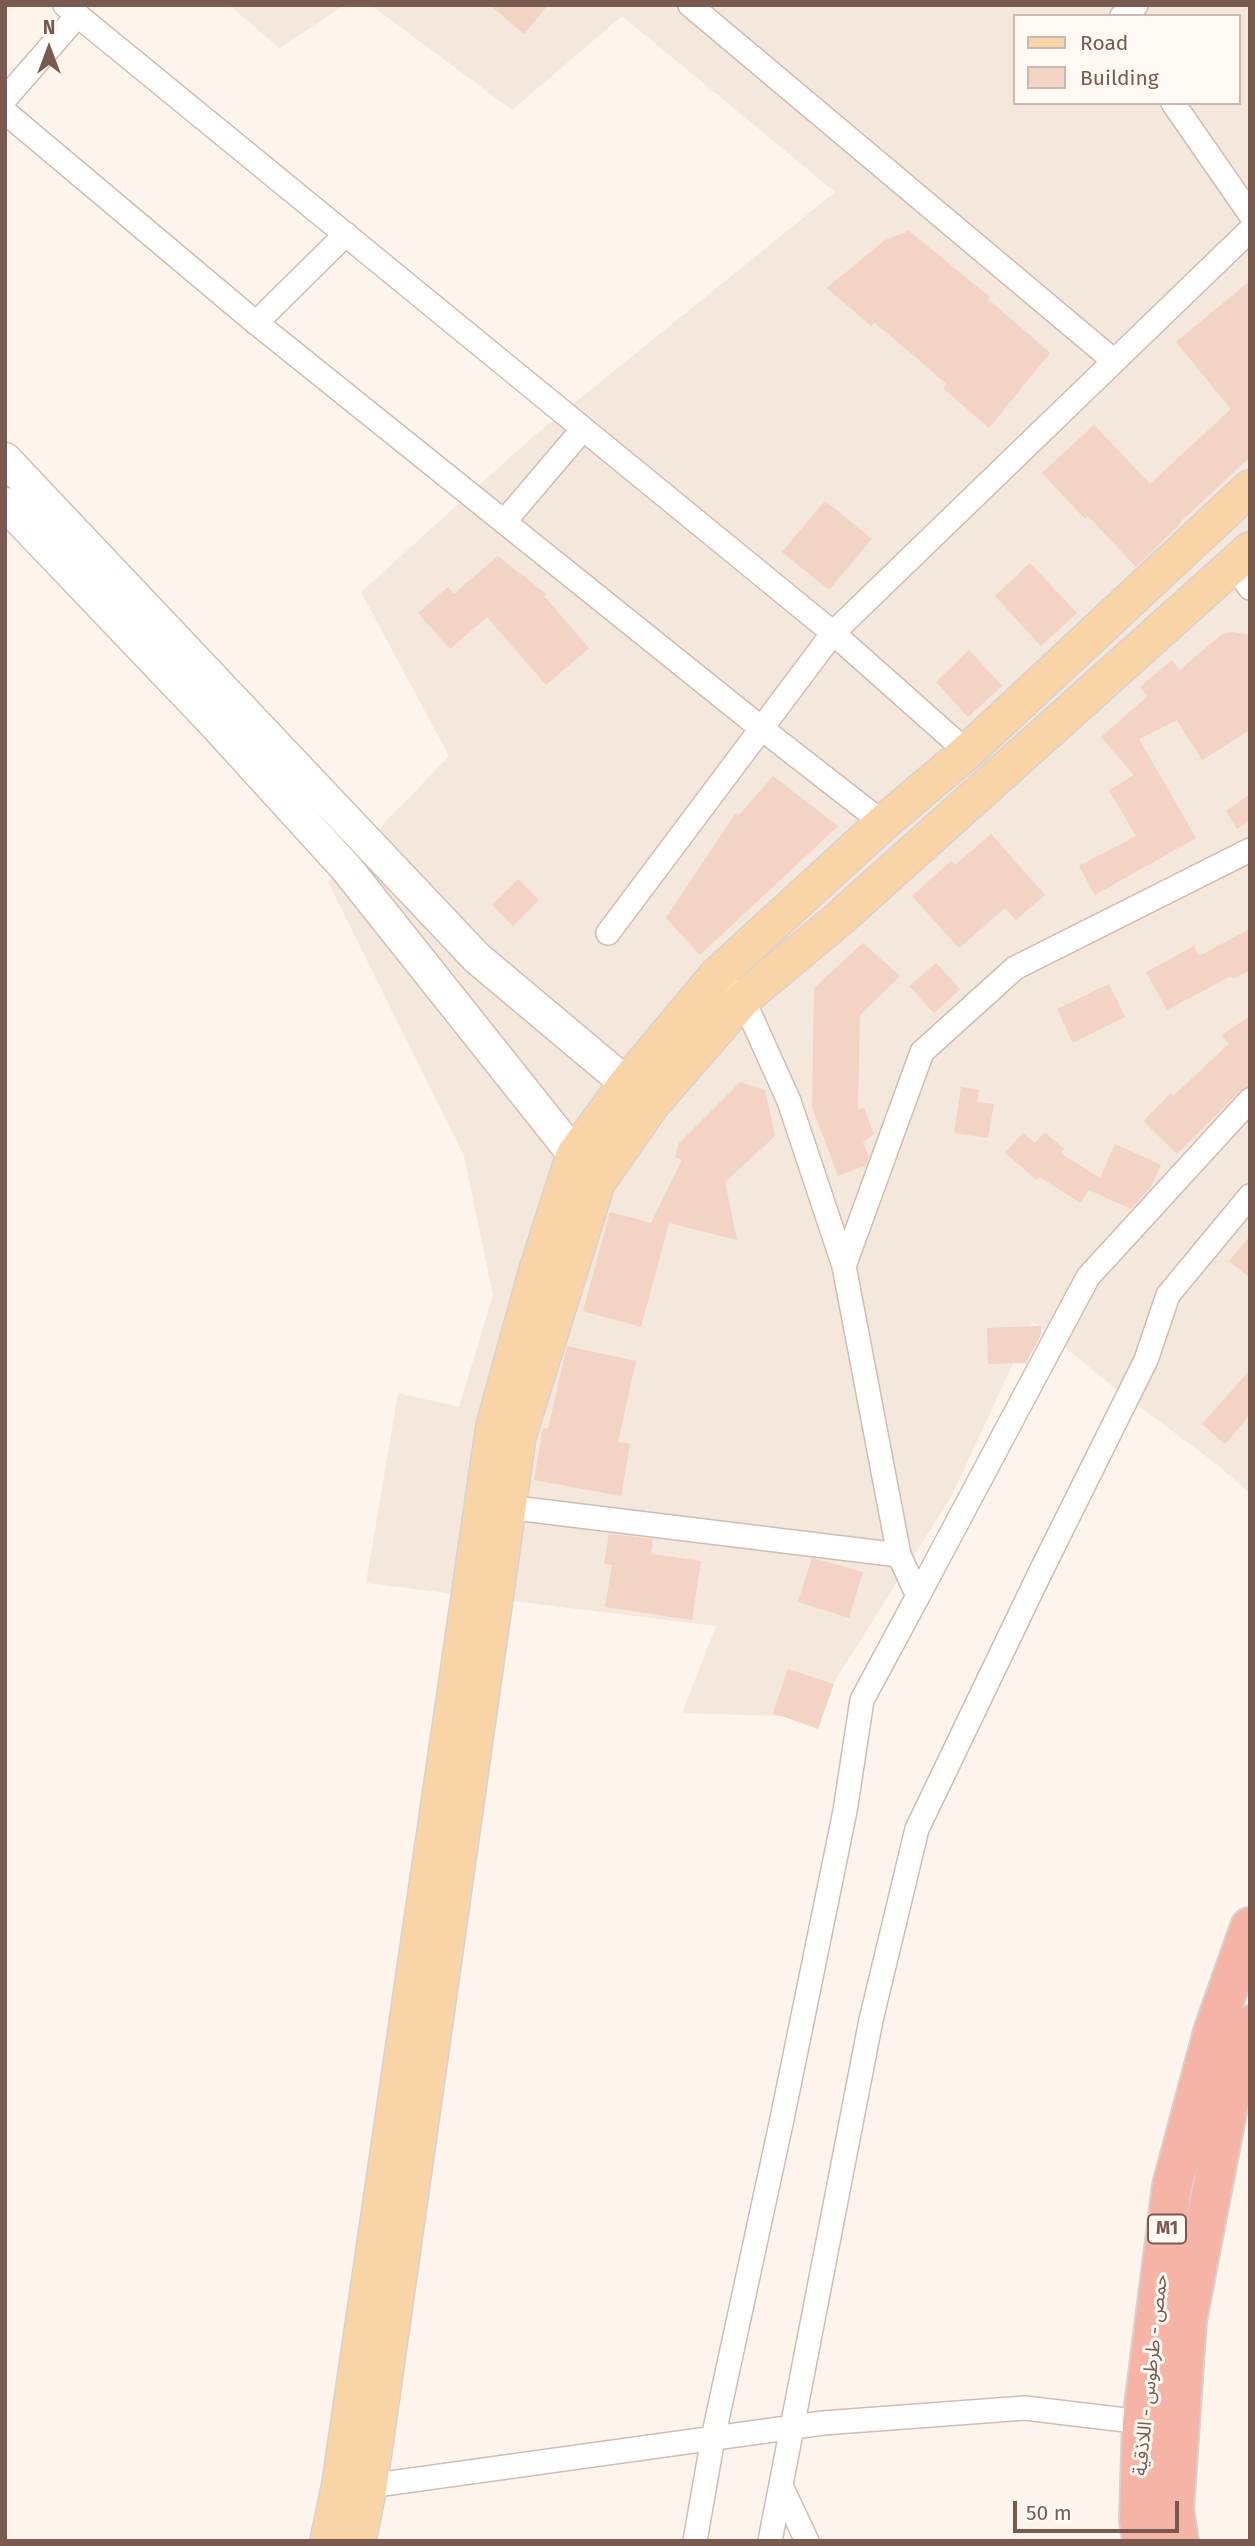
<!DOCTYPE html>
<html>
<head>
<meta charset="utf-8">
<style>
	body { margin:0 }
	#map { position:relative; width:1255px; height:2546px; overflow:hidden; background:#fdf5ec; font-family:"Fira Sans",sans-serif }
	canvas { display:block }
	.frame { position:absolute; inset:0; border:7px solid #795a4e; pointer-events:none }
	.legend { position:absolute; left:1013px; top:14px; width:228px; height:91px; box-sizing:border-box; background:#fff9f3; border:2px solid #c9b9b1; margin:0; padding:9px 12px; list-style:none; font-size:21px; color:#795a4e }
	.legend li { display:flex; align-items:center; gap:14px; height:35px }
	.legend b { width:35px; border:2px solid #c9b9b1 }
	.north { position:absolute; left:14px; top:14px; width:70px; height:70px; -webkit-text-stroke:5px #fff9f3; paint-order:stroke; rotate:0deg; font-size:19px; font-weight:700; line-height:28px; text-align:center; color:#795a4e }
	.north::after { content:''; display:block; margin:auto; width:24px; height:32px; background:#795a4e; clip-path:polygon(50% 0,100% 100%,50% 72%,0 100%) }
	.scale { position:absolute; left:1013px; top:2501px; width:166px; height:32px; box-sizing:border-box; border:4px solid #795a4e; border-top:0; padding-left:9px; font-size:21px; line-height:24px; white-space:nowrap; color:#795a4e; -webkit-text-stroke:5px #fff9f3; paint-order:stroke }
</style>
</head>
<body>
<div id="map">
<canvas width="1255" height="2546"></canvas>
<div class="frame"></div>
<ul class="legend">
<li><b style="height:9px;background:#f9d4a7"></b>Road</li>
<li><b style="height:19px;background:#f2d3c4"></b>Building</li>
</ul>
<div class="north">N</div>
<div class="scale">50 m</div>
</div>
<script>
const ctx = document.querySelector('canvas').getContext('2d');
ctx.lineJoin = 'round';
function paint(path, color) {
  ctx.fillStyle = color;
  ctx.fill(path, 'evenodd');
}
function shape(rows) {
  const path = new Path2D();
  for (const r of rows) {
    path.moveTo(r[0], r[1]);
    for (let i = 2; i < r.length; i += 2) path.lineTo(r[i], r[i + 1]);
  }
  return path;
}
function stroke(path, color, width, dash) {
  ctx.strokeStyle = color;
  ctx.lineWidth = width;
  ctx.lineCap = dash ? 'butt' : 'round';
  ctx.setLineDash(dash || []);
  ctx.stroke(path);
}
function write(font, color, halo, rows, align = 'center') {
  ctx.font = font + ' "Fira Sans","Noto Sans Arabic",sans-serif';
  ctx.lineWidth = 6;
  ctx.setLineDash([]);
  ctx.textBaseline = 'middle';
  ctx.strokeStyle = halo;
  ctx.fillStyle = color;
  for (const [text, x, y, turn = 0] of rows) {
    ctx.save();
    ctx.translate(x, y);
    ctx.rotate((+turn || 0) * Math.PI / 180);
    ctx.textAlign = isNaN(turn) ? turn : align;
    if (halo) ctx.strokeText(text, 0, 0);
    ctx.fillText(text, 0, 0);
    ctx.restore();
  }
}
paint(shape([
	[229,5,345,5,279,48],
	[371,5,1250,5,1250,1493,1215,1463,1111,1385,1033,1321,951,1497,812,1717,682,1713,716,1626,366,1583,398,1393,459,1407,493,1295,464,1156,328,882,449,756,361,592,535,435,835,192,622,16,512,110],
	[1015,16,1239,16,1239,103,1015,103]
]), '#f4e7db');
paint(shape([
	[490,5,548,5,524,34],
	[909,231,990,297,988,299,1050,353,989,428,943,388,947,384,874,322,871,326,827,288,885,240],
	[1250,281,1250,457,1180,522,1181,523,1136,567,1088,516,1085,519,1042,473,1094,425,1150,484,1231,409,1176,342],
	[825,501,872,539,829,590,782,552],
	[498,556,546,594,544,596,589,648,546,685,487,617,450,649,418,613,448,587,454,594],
	[1030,563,1077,613,1041,646,995,596],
	[1234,632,1250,635,1250,730,1202,760,1177,720,1139,739,1196,838,1095,895,1079,866,1136,836,1109,790,1134,775,1101,737,1148,696,1140,687,1172,660,1180,670,1222,634],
	[969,650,1002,686,968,717,936,682],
	[773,776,838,826,700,955,666,918,736,813,738,816],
	[1250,794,1250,821,1237,829,1226,811],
	[991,834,1045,895,1016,920,1005,908,959,948,912,896,951,861,955,865],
	[518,879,539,900,513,926,492,905],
	[1250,929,1250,970,1232,979,1231,976,1167,1010,1146,972,1194,946,1199,956],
	[863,943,900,976,860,1015,858,1109,864,1108,874,1134,863,1142,869,1157,866,1165,838,1176,812,1107,814,988],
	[936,963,960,989,934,1013,909,986],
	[1109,984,1125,1017,1073,1043,1057,1009],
	[1250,1016,1250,1086,1240,1091,1177,1154,1143,1121,1171,1093,1173,1096,1229,1044,1222,1035],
	[740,1082,765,1090,775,1136,725,1182,737,1240,669,1223,641,1327,583,1311,610,1212,651,1223,682,1160,675,1157,679,1143],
	[961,1087,979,1090,977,1102,994,1104,988,1138,954,1133],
	[1045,1132,1064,1149,1060,1153,1100,1178,1115,1144,1161,1165,1151,1187,1131,1209,1089,1190,1080,1203,1040,1177,1037,1180,1005,1153,1023,1133,1035,1143],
	[1250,1236,1250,1278,1229,1261],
	[1041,1326,1041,1335,1026,1363,988,1364,987,1328],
	[567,1346,636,1361,618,1442,630,1444,621,1496,534,1480,543,1428,548,1429],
	[1250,1370,1250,1415,1225,1444,1202,1424],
	[609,1534,653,1539,651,1554,701,1561,692,1620,605,1607,612,1565,604,1564],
	[812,1558,863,1572,849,1618,798,1602],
	[788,1669,834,1684,818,1729,773,1713]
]), '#f2d3c4');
const street = shape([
	[65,5,833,633,967,752],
	[690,5,1114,361],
	[1122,16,1136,5],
	[5,99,78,15],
	[1173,103,1250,214],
	[5,112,249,317,761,728,883,823],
	[256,323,346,234],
	[504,522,583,429],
	[1233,565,1250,588],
	[608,933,833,633,1250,230],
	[736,992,743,999,789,1101,844,1266,899,1555,918,1596,1088,1277,1250,1100],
	[844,1266,922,1052,1015,968,1250,850],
	[507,1507,899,1555],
	[357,2485,369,2486,823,2423,1025,2408,1142,2422],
	[781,2486,807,2541],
	[695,2541,713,2438,782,2119,845,1811,862,1700,918,1596],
	[770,2541,871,2020,917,1829,1040,1573,1146,1360,1168,1295,1250,1196]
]);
const secondary = shape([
	[5,459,477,958,645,1099],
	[5,504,213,722,347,869,588,1172]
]);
const primary = shape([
	[328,2541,340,2483,494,1426,537,1270,574,1155,626,1084,717,975,883,823,967,752,1250,488],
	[358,2541,369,2486,518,1436,597,1183,652,1104,743,999,840,918,1250,550]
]);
const highway = shape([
	[1142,2541,1139,2520,1142,2422,1172,2186,1213,2032,1250,1927],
	[1179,2541,1174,2510,1187,2320,1237,2060,1250,2025]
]);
stroke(street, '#d0bcb1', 26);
stroke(secondary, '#d5beb1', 35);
stroke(primary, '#d9d1cd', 38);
stroke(highway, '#d9d1cd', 42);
stroke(street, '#fff', 23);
stroke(secondary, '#fff', 32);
stroke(primary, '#f9d4a7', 35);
stroke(highway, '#f5b4a5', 38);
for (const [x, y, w] of [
	[1167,2229,38]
]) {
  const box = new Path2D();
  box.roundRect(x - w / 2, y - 14.5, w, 29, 5);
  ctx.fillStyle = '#fff9f3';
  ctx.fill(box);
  stroke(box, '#795a4e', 2);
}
write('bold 18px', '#795a4e', null, [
	["M1",1167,2229]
]);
write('19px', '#795a4e', '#fff9f3', [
	["حمص - طرطوس - اللاذقية",1151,2375,-84]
]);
</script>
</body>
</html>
